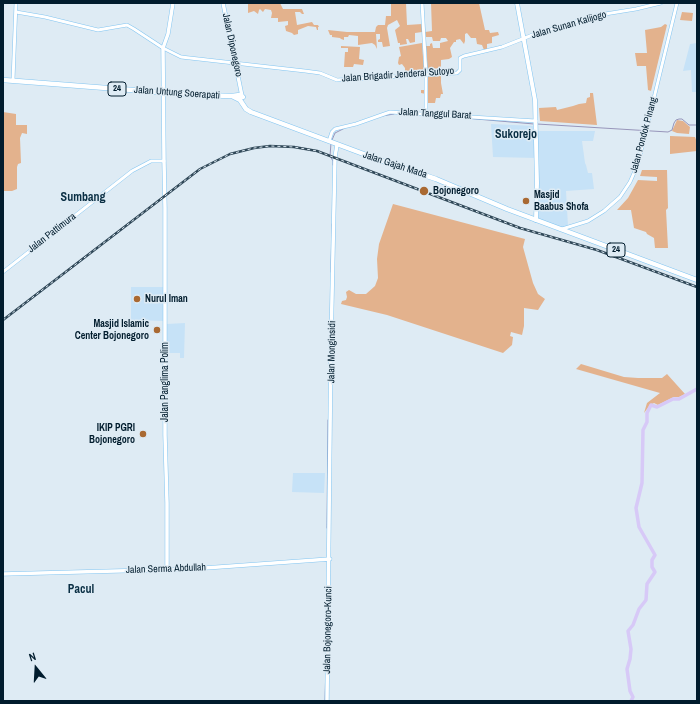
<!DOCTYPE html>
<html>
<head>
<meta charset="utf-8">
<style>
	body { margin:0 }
	#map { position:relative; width:700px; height:704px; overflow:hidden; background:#deebf4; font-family:"Archivo Narrow",sans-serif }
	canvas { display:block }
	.frame { position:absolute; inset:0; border:4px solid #011c2d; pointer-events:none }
	.north { position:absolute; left:16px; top:648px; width:40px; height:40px; -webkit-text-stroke:3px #deebf4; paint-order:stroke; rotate:342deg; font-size:11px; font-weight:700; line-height:16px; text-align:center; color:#011c2d }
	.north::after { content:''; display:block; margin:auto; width:14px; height:18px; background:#011c2d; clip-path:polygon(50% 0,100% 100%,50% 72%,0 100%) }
</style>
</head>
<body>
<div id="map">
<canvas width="700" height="704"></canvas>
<div class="frame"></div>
<div class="north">N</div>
</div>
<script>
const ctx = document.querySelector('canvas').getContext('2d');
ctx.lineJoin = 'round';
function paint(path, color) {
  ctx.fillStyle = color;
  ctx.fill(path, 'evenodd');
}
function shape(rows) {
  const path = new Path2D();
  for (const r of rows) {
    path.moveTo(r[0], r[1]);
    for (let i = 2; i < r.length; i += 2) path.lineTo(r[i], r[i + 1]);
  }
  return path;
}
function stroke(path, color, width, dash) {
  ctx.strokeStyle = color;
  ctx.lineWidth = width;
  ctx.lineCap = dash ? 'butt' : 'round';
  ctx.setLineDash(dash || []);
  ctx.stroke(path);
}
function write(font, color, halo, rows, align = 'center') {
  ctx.font = font + ' "Archivo Narrow",sans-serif';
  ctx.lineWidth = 3;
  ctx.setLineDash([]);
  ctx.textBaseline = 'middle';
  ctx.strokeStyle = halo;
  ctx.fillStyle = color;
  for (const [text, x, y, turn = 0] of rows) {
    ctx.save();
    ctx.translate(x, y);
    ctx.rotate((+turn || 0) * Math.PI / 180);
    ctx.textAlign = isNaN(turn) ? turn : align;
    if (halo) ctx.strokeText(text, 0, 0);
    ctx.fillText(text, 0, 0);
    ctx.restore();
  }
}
paint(shape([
	[697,43,697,92,692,92,691,70,683,71,690,44],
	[491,124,535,126,537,131,595,131,593,141,582,141,585,163,586,165,588,173,592,173,594,189,566,191,568,226,562,229,536,220,537,158,493,157],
	[131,287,164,287,164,321,131,320],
	[185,323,184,358,180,358,180,353,167,353,167,324],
	[293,473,325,473,324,493,292,492]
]), '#c6e2f7');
paint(shape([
	[248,3,280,3,283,9,302,9,304,14,302,14,300,12,295,12,297,25,312,22,314,25,318,25,319,27,318,27,318,30,317,30,316,27,308,26,298,30,298,34,294,35,292,33,286,31,285,26,288,25,288,21,278,22,278,18,271,18,272,13,271,10,265,9,263,12,260,9,259,10,258,14,254,11,248,13],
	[391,3,406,3,407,25,422,24,422,32,415,33,415,42,410,43,408,39,406,39,407,44,400,45,400,43,398,43,395,30,400,26,397,20,388,25,387,28,390,46,383,47,382,42,378,42,378,40,380,39,380,34,376,34,377,49,375,45,372,43,358,45,358,36,349,35,348,37,344,37,344,40,341,39,340,38,332,37,332,35,330,35,328,30,347,32,375,32,376,27,378,25,385,25,386,16,391,16],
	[431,3,479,3,485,30,489,30,490,33,498,32,499,35,492,37,492,43,487,44,487,49,484,50,482,45,477,44,476,38,471,38,467,33,465,34,465,41,464,44,460,39,456,40,456,42,454,42,450,48,452,57,449,59,441,60,441,83,443,94,441,94,440,98,436,98,435,103,427,103,426,94,421,93,421,90,426,90,428,73,426,46,430,46,430,44,432,43,433,48,440,48,440,43,448,41,446,38,441,38,440,41,433,41,432,37,425,37,425,32,432,31],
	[682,12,693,13,692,21,680,20],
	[665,24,667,25,651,91,648,90,646,66,637,66,635,53,647,53,645,30,661,27],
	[422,43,424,71,405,74,405,68,402,64,399,65,398,63,399,57,401,56,399,47],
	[341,46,360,47,359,59,364,60,363,65,354,64,353,67,344,67,345,52,348,52,348,48,341,48],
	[590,93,593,93,597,125,540,121,539,108,556,107,557,110,573,106,579,104,586,103,587,98,590,97],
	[3,112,16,114,16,125,27,125,27,134,22,133,20,138,21,163,18,164,17,167,17,189,12,191,3,191],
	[677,120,683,121,690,127,689,134,677,133,672,131],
	[670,136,695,137,697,142,697,151,670,154],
	[642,170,667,170,668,208,666,210,668,248,655,248,654,238,647,234,646,232,634,228,631,210,617,210,628,198,638,180,657,181,657,177,640,176],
	[393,204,525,239,523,247,533,283,538,294,545,299,538,310,524,308,524,326,522,335,511,332,510,336,513,337,512,345,503,353,387,315,341,304,342,301,346,300,347,297,346,292,349,290,356,294,366,294,375,286,378,278,377,259,379,244],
	[581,364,624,377,638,378,662,378,667,374,685,394,679,397,674,397,658,405,654,403,650,405,644,413,647,403,660,393,576,369]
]), '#e3b28d');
stroke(shape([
	[382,116,394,114],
	[453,117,534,124],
	[537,124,668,132,672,130,674,123,676,120,679,119,682,119,689,125,697,125],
	[332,140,335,133,345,128],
	[331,143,330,156,333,161,333,165],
	[331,272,332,224],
	[327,528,328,420],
	[325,701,326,664]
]), '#9795ba', 1);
stroke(shape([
	[631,701,633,697,630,691,627,669,630,659,631,649,628,631,633,625,639,609,646,600,647,584,655,572,652,567,652,560,655,555,639,527,636,508,642,483,643,430,647,422,647,413,651,405,657,407,673,399,679,399,697,389]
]), '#d7c9f7', 3.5);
const tertiary = shape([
	[422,3,426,74,426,114],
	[16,12,45,17,98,30,127,25,134,29,163,48,181,57,305,71,320,73,337,80,457,73,460,70,460,58,464,56,502,47,535,34,599,15,636,9,661,3],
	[13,80,16,3],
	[329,141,332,132,335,129,356,124,390,112,536,121],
	[562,229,588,221,604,211,620,197,630,182,638,164,677,3],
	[3,272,132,171,151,161,164,161]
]);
const secondary = shape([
	[223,3,242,96],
	[167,570,167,503,165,435,165,208,164,161,163,48,168,34,173,3],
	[3,574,191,569,330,559],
	[327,701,331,344,335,157,337,145]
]);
const primary = shape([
	[517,3,535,100,537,183,536,220]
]);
const trunk = shape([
	[3,80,197,95,232,96,240,95,243,97],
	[232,96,240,100,246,109,251,112,385,162,436,179,507,209,697,280]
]);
stroke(tertiary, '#82c5f1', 4);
stroke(secondary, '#82c5f1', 4.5);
stroke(primary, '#82c5f1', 5);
stroke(trunk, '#82c5f1', 5.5);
stroke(tertiary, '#fff', 3);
stroke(secondary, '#fff', 3.5);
stroke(primary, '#fff', 4);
stroke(trunk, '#fff', 4.5);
const rail = shape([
	[3,320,200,169,230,154,254,148,270,146,294,147,317,151,520,228,597,250,697,287]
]);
stroke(rail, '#304858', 2.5);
stroke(rail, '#deebf4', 1, [3]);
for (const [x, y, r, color] of [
	[424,191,5,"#a96932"],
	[526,201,4,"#a96932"],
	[137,299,4,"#a96932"],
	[157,330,4,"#a96932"],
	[143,434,4,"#a96932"]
]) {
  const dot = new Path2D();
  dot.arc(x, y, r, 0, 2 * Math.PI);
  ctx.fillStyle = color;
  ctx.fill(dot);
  stroke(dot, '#deebf4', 1.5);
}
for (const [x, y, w] of [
	[117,89,18],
	[616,250,18]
]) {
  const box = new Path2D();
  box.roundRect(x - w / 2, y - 7, w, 14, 3);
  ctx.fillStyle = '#deebf4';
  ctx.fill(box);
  stroke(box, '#011c2d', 1);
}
write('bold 9px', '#011c2d', null, [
	["24",117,89],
	["24",616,250]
]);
write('10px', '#011c2d', '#deebf4', [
	["Jalan Sunan Kalijogo",569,25,-16],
	["Jalan Diponegoro",232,45,78],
	["Jalan Brigadir Jenderal Sutoyo",398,75,-4],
	["Jalan Untung Soerapati",177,93,4],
	["Jalan Tanggul Barat",435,114,3],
	["Jalan Pondok Pinang",644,135,-75],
	["Jalan Gajah Mada",395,165,18],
	["Jalan Pattimura",52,233,-38],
	["Jalan Monginsidi",332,352,-89],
	["Jalan Panglima Polim",165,382,-90],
	["Jalan Serma Abdullah",166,569,-2],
	["Jalan Bojonegoro-Kunci",328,630,-89]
]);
write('bold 10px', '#011c2d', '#deebf4', [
	["Bojonegoro",433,191],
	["Masjid",534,195],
	["Baabus Shofa",534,207],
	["Nurul Iman",145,299],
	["Masjid Islamic",149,324,"right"],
	["Center Bojonegoro",149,336,"right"],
	["IKIP PGRI",135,428,"right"],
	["Bojonegoro",135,440,"right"]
], 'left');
write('bold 12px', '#092e43', '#deebf4', [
	["Sukorejo",516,135],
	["Sumbang",83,198],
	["Pacul",81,590]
]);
</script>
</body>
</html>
